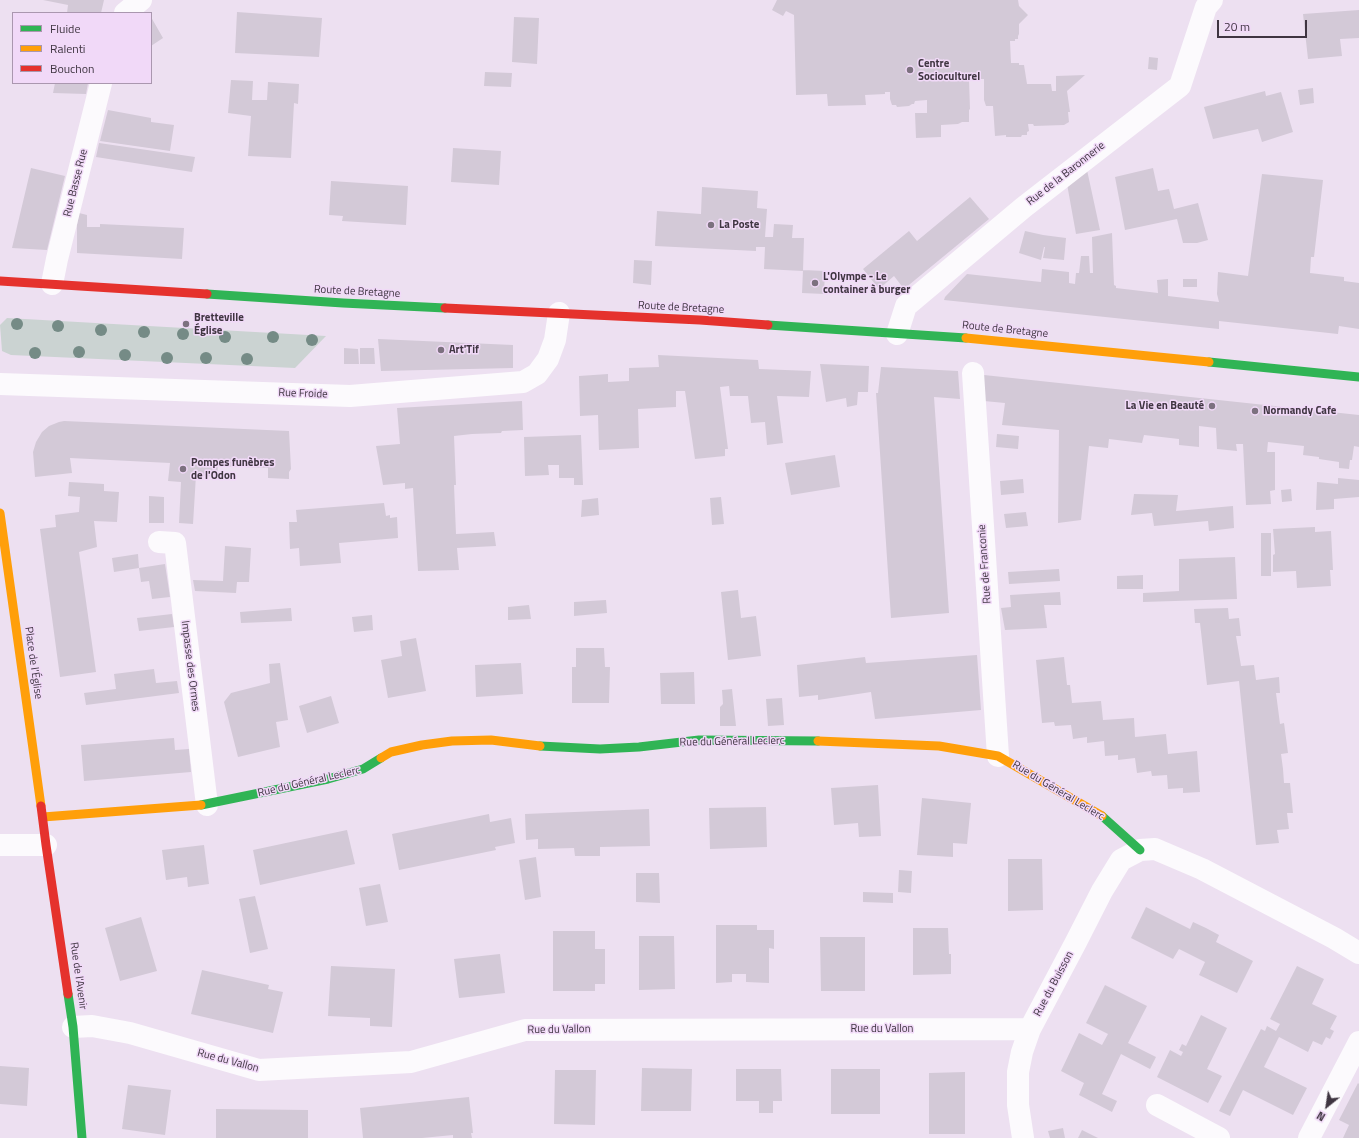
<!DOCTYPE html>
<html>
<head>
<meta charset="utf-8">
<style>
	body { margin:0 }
	#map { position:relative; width:1359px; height:1138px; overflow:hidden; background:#ede0f1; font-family:"Titillium Web",sans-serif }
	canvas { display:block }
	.legend { position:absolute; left:12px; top:12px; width:140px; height:72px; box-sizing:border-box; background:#f1d9f8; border:1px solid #aa97af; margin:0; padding:5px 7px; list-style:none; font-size:12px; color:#3f3541 }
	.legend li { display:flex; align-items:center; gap:8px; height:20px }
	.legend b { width:20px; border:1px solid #aa97af }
	.north { position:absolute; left:1307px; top:1086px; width:40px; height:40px; -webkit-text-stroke:3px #f1d9f8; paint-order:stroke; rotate:210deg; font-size:11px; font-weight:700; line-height:16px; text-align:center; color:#3f3541 }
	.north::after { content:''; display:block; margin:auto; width:14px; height:18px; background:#3f3541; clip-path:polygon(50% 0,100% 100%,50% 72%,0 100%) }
	.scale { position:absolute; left:1217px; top:20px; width:90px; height:18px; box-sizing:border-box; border:2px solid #3f3541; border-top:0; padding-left:5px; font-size:12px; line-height:14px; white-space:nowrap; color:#3f3541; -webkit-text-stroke:3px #f1d9f8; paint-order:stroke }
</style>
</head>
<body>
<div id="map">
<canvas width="1359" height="1138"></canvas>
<ul class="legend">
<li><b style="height:5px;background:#30b455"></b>Fluide</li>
<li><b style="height:5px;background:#ff9f0a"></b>Ralenti</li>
<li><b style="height:5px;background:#e5322d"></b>Bouchon</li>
</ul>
<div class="north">N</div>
<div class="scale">20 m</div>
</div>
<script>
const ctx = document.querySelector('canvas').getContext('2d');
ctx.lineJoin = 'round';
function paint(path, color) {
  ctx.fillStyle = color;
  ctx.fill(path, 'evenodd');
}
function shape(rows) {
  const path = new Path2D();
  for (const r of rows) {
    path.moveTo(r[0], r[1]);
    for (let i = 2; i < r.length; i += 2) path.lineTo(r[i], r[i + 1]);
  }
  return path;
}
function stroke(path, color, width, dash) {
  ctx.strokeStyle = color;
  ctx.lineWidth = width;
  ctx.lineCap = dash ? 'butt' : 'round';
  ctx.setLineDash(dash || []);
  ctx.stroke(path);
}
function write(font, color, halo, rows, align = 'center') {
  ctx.font = font + ' "Titillium Web",sans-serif';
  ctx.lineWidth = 3;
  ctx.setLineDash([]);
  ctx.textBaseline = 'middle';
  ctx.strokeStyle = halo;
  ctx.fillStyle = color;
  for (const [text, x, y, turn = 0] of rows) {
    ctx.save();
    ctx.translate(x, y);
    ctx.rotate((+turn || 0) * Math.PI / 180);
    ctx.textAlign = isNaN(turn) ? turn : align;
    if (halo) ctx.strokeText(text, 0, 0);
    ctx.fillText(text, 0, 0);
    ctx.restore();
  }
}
paint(shape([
	[7,318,326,336,295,368,11,355,2,351,0,325]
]), '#cbd3d2');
paint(shape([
	[43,0,104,0,101,13,67,13,68,5],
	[777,0,1018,0,1019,6,1028,15,1019,24,1019,34,1018,36,1018,39,1015,39,1015,41,1010,41,1011,63,1019,63,1019,65,1024,65,1027,84,1051,84,1052,91,1056,91,1056,76,1085,75,1067,91,1070,112,1068,112,1069,122,1064,125,1034,126,1033,124,1028,124,1029,131,1027,132,1027,135,1022,135,1021,137,1006,137,1006,135,995,136,993,106,986,106,984,100,984,79,969,79,970,109,969,110,969,122,962,122,958,124,941,125,941,137,916,138,915,113,927,113,927,100,915,101,914,104,912,104,909,106,897,107,896,105,892,105,890,99,890,92,885,92,885,94,865,95,866,105,828,106,827,94,796,95,794,15,786,11,783,16,772,10],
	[1359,10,1359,38,1340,39,1342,56,1308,59,1303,14],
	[237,12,322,18,319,57,235,53],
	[151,17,163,38,151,46],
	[514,17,539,18,537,64,512,62],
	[1149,57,1158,58,1157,70,1148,69],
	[485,72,512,73,511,87,484,86],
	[231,80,253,81,252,100,267,100,268,82,299,84,298,104,294,103,291,158,248,156,251,116,228,113],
	[55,83,88,83,86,94,53,93],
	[1313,88,1314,103,1300,105,1298,90],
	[1265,91,1266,96,1281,92,1293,132,1262,142,1258,129,1213,139,1204,107],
	[108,110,151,118,151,122,174,125,170,151,100,141],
	[99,143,195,157,192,172,96,157],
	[453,148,501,151,499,185,451,182],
	[31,168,65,176,47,250,12,248],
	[1153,168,1158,191,1169,189,1174,209,1198,203,1208,240,1197,243,1183,243,1177,219,1125,230,1115,177],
	[1087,170,1100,230,1076,234,1067,184],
	[1262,174,1323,180,1314,257,1311,257,1310,273,1344,277,1344,281,1359,283,1359,329,1339,326,1338,334,1219,321,1219,329,944,300,945,297,967,274,1041,282,1042,269,1069,272,1069,283,1075,284,1076,273,1079,273,1081,256,1089,256,1090,273,1093,273,1092,237,1112,233,1114,285,1116,286,1116,288,1158,293,1157,280,1168,279,1168,296,1219,302,1217,294,1218,272,1248,276],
	[331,181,408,186,406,225,342,221,343,216,329,215],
	[702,187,758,191,757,208,767,209,765,237,773,237,774,224,793,225,792,238,804,238,803,271,764,269,765,247,756,247,756,251,655,246,657,211,701,214],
	[970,197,989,219,904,289,894,276,879,289,863,269,909,231,917,241],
	[79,213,87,215,87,227,100,227,100,224,184,228,182,259,77,253,77,225],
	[1025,231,1043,235,1066,238,1064,260,1043,258,1045,247,1044,247,1041,260,1019,253],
	[634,260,652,261,651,285,633,283],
	[803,270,825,271,824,294,802,293],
	[1183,279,1197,279,1197,287,1183,287],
	[378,339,513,345,513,368,381,371],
	[344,348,358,349,359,364,344,364],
	[360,348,374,348,375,364,360,364],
	[658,355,758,360,759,369,811,371,809,397,777,396,783,443,767,445,765,422,751,423,748,396,730,396,729,386,720,387,728,449,725,449,725,456,695,459,685,391,676,391,676,407,638,409,639,448,599,450,598,415,580,416,579,376,608,374,608,382,629,381,629,368,659,367],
	[820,364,869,366,868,392,858,392,857,405,847,407,846,398,826,402],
	[881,367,958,371,960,399,934,397,949,613,891,618,876,393,878,393],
	[984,375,1359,415,1359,447,1354,446,1352,460,1350,460,1349,469,1339,468,1339,462,1319,459,1319,457,1303,455,1304,446,1268,442,1267,452,1275,452,1275,490,1270,491,1271,504,1246,505,1243,444,1236,444,1237,451,1217,449,1216,428,1199,426,1199,447,1179,445,1179,439,1144,435,1142,443,1109,439,1108,448,1089,446,1081,520,1058,523,1059,430,1002,425,1005,403,984,401],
	[522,401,523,430,502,431,501,433,472,434,454,436,456,485,454,485,456,534,494,532,496,546,457,548,459,570,418,571,413,488,405,489,405,483,383,485,376,446,400,444,397,408],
	[64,421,289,431,291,469,289,472,289,479,268,478,268,468,218,466,217,477,196,475,193,524,179,523,181,482,168,481,170,463,70,458,72,473,35,477,33,452,36,442,42,432,49,426,59,422],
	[997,434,1019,436,1018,449,996,447],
	[581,435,583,485,574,485,574,478,559,478,559,465,548,465,549,475,525,476,524,437],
	[835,455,840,487,791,495,785,463],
	[1338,478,1359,480,1359,497,1334,499,1334,509,1316,510,1317,482,1338,484],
	[1023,479,1024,493,1001,495,1000,481],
	[69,482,104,484,104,491,119,492,117,522,94,521,97,547,79,552,96,672,60,677,40,529,56,527,55,515,79,512,80,497,68,496],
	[1291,489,1292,501,1282,502,1281,490],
	[1134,494,1178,495,1176,511,1233,506,1234,528,1209,531,1208,521,1154,526,1152,513,1131,515],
	[149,496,164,497,164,523,149,523],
	[721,497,724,524,712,525,710,498],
	[598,498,599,515,581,517,582,500],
	[384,503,386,516,390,515,390,518,397,517,398,538,339,543,341,563,300,566,299,548,290,549,289,522,297,522,296,510],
	[1026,512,1028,526,1006,528,1004,514],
	[1315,527,1315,532,1331,531,1333,570,1330,570,1331,586,1297,588,1296,571,1273,572,1273,555,1275,554,1273,529],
	[1261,533,1271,533,1271,576,1261,576],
	[225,546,251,548,249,582,237,582,236,593,195,591,193,580,223,581],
	[138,554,139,568,114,572,112,558],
	[1235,557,1237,599,1143,602,1143,593,1179,591,1179,559],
	[165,564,170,597,152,599,149,581,141,582,139,568],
	[1059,569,1060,581,1009,584,1008,572],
	[1143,575,1143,589,1117,589,1117,576],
	[738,590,741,618,756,616,761,656,728,660,721,592],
	[1060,592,1061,605,1044,605,1047,628,1005,630,1001,608,1011,607,1010,595],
	[606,600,607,613,574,616,574,602],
	[529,605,531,619,508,620,508,607],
	[291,608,292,621,241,623,240,612],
	[1228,608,1229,619,1239,618,1241,636,1236,636,1241,666,1254,665,1256,680,1279,677,1280,693,1276,693,1280,724,1284,723,1288,753,1281,754,1283,769,1284,783,1290,783,1293,813,1287,813,1289,829,1277,830,1279,843,1256,845,1239,681,1207,685,1200,623,1195,623,1194,609],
	[172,614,174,627,139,631,137,618],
	[372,615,373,630,354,632,352,617],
	[416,638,426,691,388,698,381,660,402,656,400,641],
	[576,648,604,648,605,667,610,667,609,703,572,703,572,667,576,667],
	[977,655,981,710,875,719,871,692,818,700,818,695,799,697,797,665,865,657,866,663],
	[1064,657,1067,685,1070,685,1072,703,1101,701,1103,720,1134,718,1135,737,1166,734,1168,754,1197,751,1200,792,1183,793,1183,788,1168,789,1167,775,1152,776,1151,771,1137,773,1135,758,1118,760,1118,755,1105,756,1104,741,1087,743,1087,737,1073,739,1071,725,1055,726,1054,722,1042,723,1036,660],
	[280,663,288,720,276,722,280,747,238,757,224,702,231,693,270,683,269,664],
	[521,663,523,694,476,697,475,665],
	[154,669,156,683,177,681,179,693,86,705,84,693,116,689,114,674],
	[694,672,695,704,661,704,660,673],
	[732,689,736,726,720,726,720,707,723,704,722,690],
	[331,696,339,723,307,733,299,706],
	[782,698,784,725,768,726,766,699],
	[174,738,175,750,189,749,191,772,84,781,81,745],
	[878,785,881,836,859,837,858,823,834,825,831,788],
	[922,798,971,803,967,844,953,843,953,857,917,855],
	[766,807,767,847,710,849,709,808],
	[649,809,650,846,600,847,600,856,575,856,574,848,538,849,538,839,526,840,525,814],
	[489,814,490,822,511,818,515,843,495,847,496,850,399,870,392,834],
	[347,830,355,864,260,885,253,850],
	[204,845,209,884,188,887,187,877,166,880,162,850],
	[536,857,541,897,525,900,519,860],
	[1008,859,1042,859,1043,910,1008,911],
	[899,870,912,871,911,893,898,892],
	[636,873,659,873,660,903,636,902],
	[380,884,388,922,366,926,359,888],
	[863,892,893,893,893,903,863,902],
	[255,896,268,949,250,953,239,899],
	[1146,907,1190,929,1193,922,1206,928,1219,935,1216,942,1253,961,1237,993,1199,975,1205,962,1179,949,1173,959,1131,938],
	[141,917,157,971,120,981,105,928],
	[716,925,757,925,757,930,774,930,774,949,769,948,769,983,746,982,746,974,732,974,732,982,716,983],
	[913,928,948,928,949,954,951,954,951,974,913,975],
	[553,931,595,931,595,949,605,949,605,984,595,984,595,991,553,991],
	[639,936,674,936,675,989,639,990],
	[820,937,865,937,865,991,821,991],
	[500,954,505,993,459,998,454,959],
	[331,966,395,969,392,1027,370,1026,370,1018,328,1016],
	[1297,966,1324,979,1312,1004,1337,1016,1330,1029,1334,1031,1330,1039,1326,1037,1322,1045,1313,1041,1308,1052,1279,1037,1264,1067,1307,1088,1293,1115,1243,1090,1230,1116,1219,1111,1261,1029,1265,1031,1267,1026,1276,1031,1280,1024,1270,1019],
	[202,970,269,985,268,989,283,992,273,1033,191,1014],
	[1105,985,1147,1006,1128,1043,1156,1057,1150,1069,1121,1054,1102,1094,1117,1101,1112,1112,1079,1095,1084,1083,1061,1071,1079,1033,1102,1045,1108,1034,1086,1023],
	[1201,1015,1227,1028,1207,1069,1222,1076,1208,1103,1157,1077,1170,1050,1181,1056,1183,1052,1179,1050,1182,1044,1186,1046],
	[0,1066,29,1068,27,1106,0,1104],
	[642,1068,692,1069,691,1111,641,1111],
	[736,1069,781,1069,782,1101,773,1101,773,1113,759,1113,759,1101,736,1101],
	[831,1069,880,1069,880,1114,831,1114],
	[555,1070,596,1070,595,1125,554,1124],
	[965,1072,965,1134,929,1134,929,1073],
	[1358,1083,1359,1084,1359,1138,1343,1138,1349,1125,1339,1120],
	[128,1085,171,1090,165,1135,122,1129],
	[469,1097,473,1133,471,1133,472,1138,453,1138,453,1135,422,1138,363,1138,360,1108],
	[216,1109,308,1110,308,1138,216,1138],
	[1063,1128,1065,1138,1050,1138,1048,1131],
	[1082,1130,1098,1138,1078,1138]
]), '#d3c9d7');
stroke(shape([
	[125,13,141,0],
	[52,284,57,259,101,83],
	[897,334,906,306,1024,207,1180,86,1206,7,1212,0],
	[973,373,998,756],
	[0,384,350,396,523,382,537,374,548,359,555,340,559,313],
	[159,542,175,543,207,805],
	[0,845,46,845],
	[73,1027,92,1026,130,1033,259,1070,411,1062,525,1030,1030,1029],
	[1157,1105,1219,1138],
	[1023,1138,1018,1105,1018,1072,1022,1052,1030,1029,1076,942,1102,891,1121,860,1140,850,1155,849,1202,869,1334,938,1359,953],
	[1309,1138,1359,1042]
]), '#fcfafd', 22);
stroke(shape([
	[207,294,343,303,445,308],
	[768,325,966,338],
	[1209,362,1359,377],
	[540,746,600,749,639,747,699,740,818,741],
	[201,805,328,779,363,769,381,758],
	[1102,816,1140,850],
	[68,994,73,1027,82,1138]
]), '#30b455', 9);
stroke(shape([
	[966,338,1209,362],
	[0,513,41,806],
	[818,741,939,746,998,756,1102,816],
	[381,758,391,752,422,745,452,741,491,740,540,746],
	[43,817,201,805]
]), '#ff9f0a', 9);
stroke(shape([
	[0,281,207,294],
	[445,308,700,320,768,325],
	[41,806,46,845,68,994]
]), '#e5322d', 9);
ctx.fillStyle = '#758b86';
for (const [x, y] of [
	[17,324],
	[58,326],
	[101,330],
	[144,332],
	[183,334],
	[225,337],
	[273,337],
	[312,340],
	[79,352],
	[35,353],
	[125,355],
	[167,358],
	[206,358],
	[247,359]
]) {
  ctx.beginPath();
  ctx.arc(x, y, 6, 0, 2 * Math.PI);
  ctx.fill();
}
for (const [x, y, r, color] of [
	[910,70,4,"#7c717f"],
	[711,225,4,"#7c717f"],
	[815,283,4,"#7c717f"],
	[186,324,4,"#7c717f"],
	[441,350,4,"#7c717f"],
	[1212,406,4,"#7c717f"],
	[1255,411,4,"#7c717f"],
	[183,469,4,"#7c717f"]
]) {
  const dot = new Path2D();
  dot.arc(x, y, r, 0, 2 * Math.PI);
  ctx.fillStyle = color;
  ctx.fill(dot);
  stroke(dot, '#f1d9f8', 1.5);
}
write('bold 11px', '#3f3541', '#f1d9f8', [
	["Centre",918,64],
	["Socioculturel",918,77],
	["La Poste",719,225],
	["L'Olympe - Le",823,277],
	["container à burger",823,290],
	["Bretteville",194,318],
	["Église",194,331],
	["Art'Tif",449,350],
	["La Vie en Beauté",1204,406,"right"],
	["Normandy Cafe",1263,411],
	["Pompes funèbres",191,463],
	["de l'Odon",191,476]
], 'left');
write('11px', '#3f3541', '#f1d9f8', [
	["Rue de la Baronnerie",1066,174,-38],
	["Rue Basse Rue",76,183,-76],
	["Route de Bretagne",357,292,3],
	["Route de Bretagne",681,308,3],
	["Route de Bretagne",1005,330,6],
	["Rue Froide",303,394,2],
	["Rue de Franconie",985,564,-94],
	["Place de l'Église",33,663,82],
	["Impasse des Ormes",190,666,83],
	["Rue du Général Leclerc",732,742,-1],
	["Rue du Général Leclerc",309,782,-13],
	["Rue du Général Leclerc",1058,791,31],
	["Rue de l'Avenir",78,976,82],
	["Rue du Buisson",1054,984,-62],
	["Rue du Vallon",882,1029],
	["Rue du Vallon",559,1030,-1],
	["Rue du Vallon",228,1061,15]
]);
</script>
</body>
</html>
